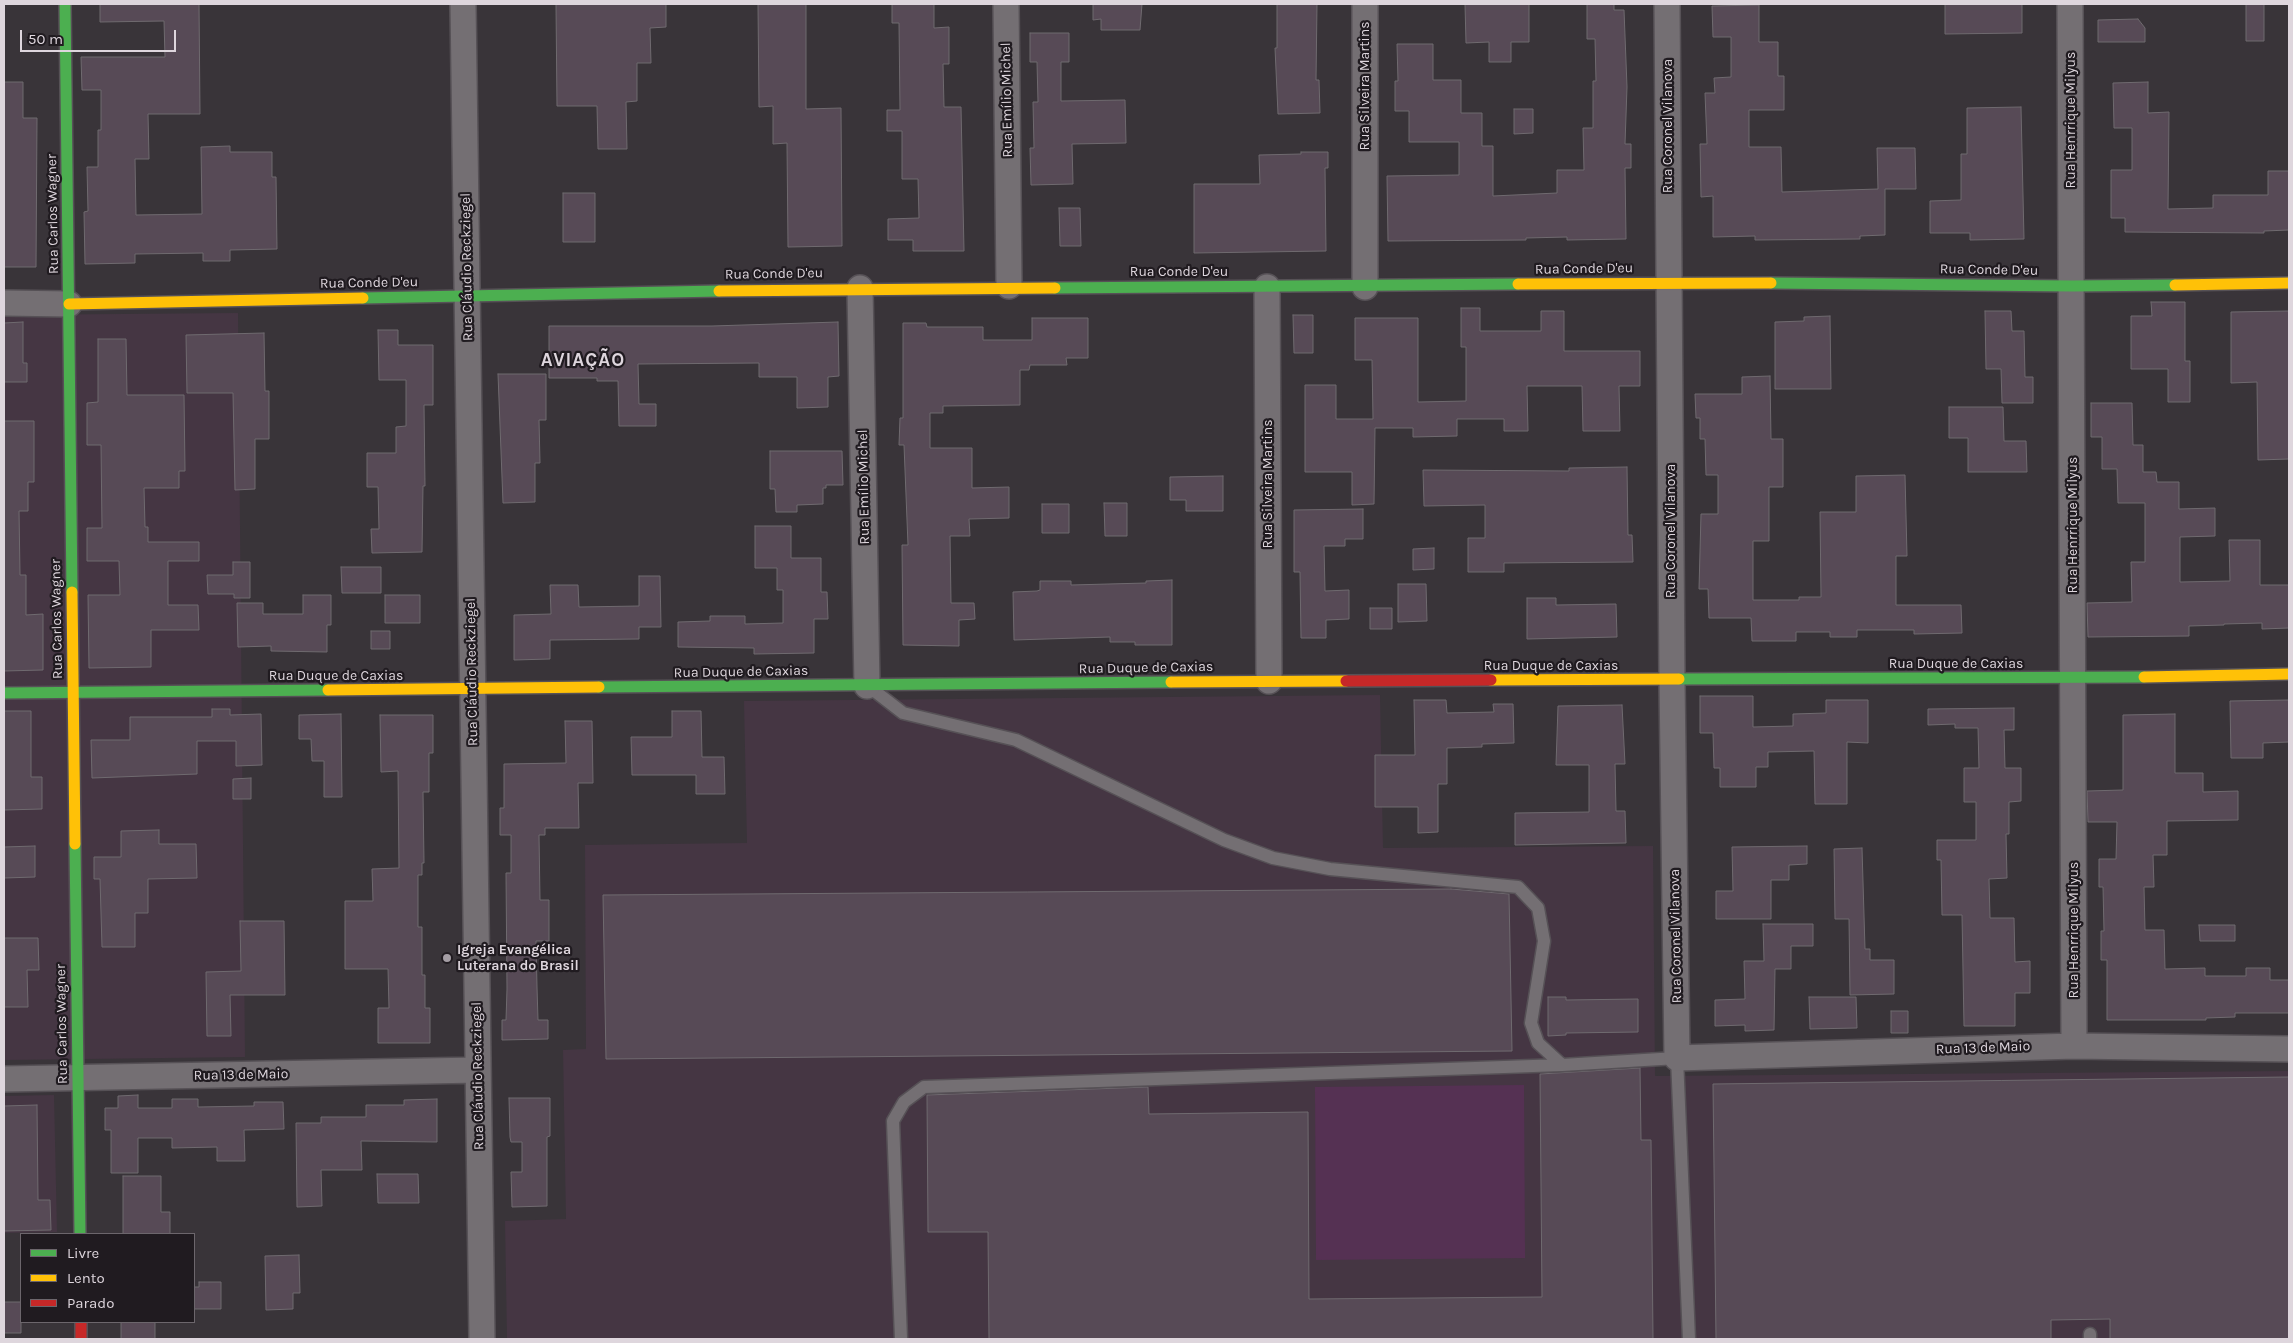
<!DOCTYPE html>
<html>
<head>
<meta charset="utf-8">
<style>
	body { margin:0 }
	#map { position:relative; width:2293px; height:1343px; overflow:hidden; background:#393439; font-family:Karla,sans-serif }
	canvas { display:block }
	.frame { position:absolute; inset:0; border:5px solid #ded6dd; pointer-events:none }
	.legend { position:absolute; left:20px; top:1233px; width:175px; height:90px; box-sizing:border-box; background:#201b20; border:1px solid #6c666c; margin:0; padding:6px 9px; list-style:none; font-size:15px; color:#ded6dd }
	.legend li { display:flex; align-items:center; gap:10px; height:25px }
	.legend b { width:25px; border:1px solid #6c666c }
	.scale { position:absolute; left:20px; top:30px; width:156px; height:22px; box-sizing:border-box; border:2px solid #ded6dd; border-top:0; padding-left:6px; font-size:15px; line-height:18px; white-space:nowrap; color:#ded6dd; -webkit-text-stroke:4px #201b20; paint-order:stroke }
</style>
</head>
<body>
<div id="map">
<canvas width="2293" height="1343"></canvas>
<div class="frame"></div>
<ul class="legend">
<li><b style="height:6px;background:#4caf50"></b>Livre</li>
<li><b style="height:6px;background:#ffc107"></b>Lento</li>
<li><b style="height:6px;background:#c62828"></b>Parado</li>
</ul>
<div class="scale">50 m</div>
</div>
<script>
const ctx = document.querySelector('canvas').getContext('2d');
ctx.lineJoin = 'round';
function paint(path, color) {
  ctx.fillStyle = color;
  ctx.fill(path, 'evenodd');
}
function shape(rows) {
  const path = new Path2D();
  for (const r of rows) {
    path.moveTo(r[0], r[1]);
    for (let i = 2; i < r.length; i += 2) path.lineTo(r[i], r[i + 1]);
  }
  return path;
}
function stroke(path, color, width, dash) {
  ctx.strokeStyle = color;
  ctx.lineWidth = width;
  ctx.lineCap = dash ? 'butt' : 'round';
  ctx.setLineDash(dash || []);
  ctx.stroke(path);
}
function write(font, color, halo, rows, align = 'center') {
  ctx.font = font + ' Karla,sans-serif';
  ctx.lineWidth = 4.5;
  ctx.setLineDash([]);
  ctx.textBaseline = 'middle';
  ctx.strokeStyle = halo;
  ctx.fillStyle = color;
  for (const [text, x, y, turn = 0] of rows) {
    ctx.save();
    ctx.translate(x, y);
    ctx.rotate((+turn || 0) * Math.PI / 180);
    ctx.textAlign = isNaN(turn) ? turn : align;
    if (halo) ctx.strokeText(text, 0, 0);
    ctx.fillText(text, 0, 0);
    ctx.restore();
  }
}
paint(shape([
	[238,313,245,1057,4,1060,4,315],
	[1380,695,1383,848,1653,846,1655,1076,2289,1071,2289,1339,507,1339,505,1221,566,1219,563,1050,586,1049,585,845,747,843,744,701],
	[54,1095,57,1232,4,1233,4,1096]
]), '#453643');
paint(shape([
	[1524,1085,1525,1258,1316,1260,1315,1087]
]), '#553153');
const building = shape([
	[100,4,199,4,200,114,148,114,149,159,135,159,136,215,202,214,201,147,230,146,230,152,272,152,272,177,276,177,277,249,230,250,230,261,203,261,203,253,135,254,135,263,85,264,84,212,88,211,87,167,98,167,98,130,101,130,101,90,82,90,81,57,165,57,164,21,100,22,100,4],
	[556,4,666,4,666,27,650,28,651,63,637,63,637,101,626,102,627,149,598,149,597,106,557,106,556,4],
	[758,4,806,4,806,109,841,108,842,246,788,247,787,143,773,144,773,106,759,107,758,4],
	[892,4,934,4,934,28,949,27,949,64,943,64,944,107,961,107,964,251,913,251,913,240,888,240,888,219,919,218,918,179,902,179,902,131,887,131,887,110,900,110,899,23,892,23,892,4],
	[1093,4,1142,4,1140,30,1101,30,1101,19,1093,20,1093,4],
	[1277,4,1317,4,1316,80,1319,80,1320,113,1278,114,1275,48,1277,48,1277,4],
	[1465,4,1529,4,1529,42,1511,42,1511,62,1489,62,1489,42,1466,43,1465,4],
	[1587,4,1614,4,1614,10,1624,10,1627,87,1625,144,1631,144,1631,168,1625,168,1626,239,1567,240,1567,237,1526,238,1526,240,1388,241,1387,176,1459,175,1459,142,1409,142,1409,111,1395,111,1395,81,1398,81,1397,44,1433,44,1433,80,1461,80,1461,113,1482,113,1482,146,1493,146,1493,196,1557,193,1557,170,1584,170,1583,128,1593,128,1593,81,1596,81,1595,39,1587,39,1587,4],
	[1945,4,2022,4,2022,33,1945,34,1945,4],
	[2246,4,2264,4,2264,41,2246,41,2246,4],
	[1759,5,1759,42,1778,42,1778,76,1784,76,1784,110,1749,110,1749,147,1781,147,1782,192,1878,189,1877,148,1915,148,1916,189,1885,189,1885,235,1860,236,1860,239,1755,240,1755,236,1713,237,1713,196,1701,197,1700,144,1707,144,1705,93,1715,93,1714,78,1731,77,1731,37,1713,37,1712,6,1759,5],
	[2138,19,2145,28,2145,42,2098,42,2098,20,2138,19],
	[1030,33,1069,33,1069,62,1061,62,1061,101,1125,100,1126,143,1072,144,1073,184,1031,185,1030,148,1034,148,1033,102,1038,102,1037,62,1030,62,1030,33],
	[4,82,23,82,23,118,37,118,36,267,4,267,4,82],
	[2148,82,2148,113,2169,112,2168,209,2213,208,2213,195,2268,195,2268,171,2289,171,2289,230,2264,231,2264,233,2125,232,2125,218,2111,218,2111,170,2132,170,2132,128,2114,128,2113,83,2148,82],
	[2021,107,2024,239,1970,240,1970,233,1930,233,1930,201,1961,200,1961,154,1967,154,1967,108,2021,107],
	[1514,109,1533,109,1533,133,1514,134,1514,109],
	[1301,152,1328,152,1328,168,1325,168,1326,251,1194,253,1194,184,1260,184,1259,155,1301,154,1301,152],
	[563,193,595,193,595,242,563,242,563,193],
	[1059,208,1080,208,1081,246,1060,246,1059,208],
	[2151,302,2185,302,2185,361,2190,361,2190,402,2168,402,2168,369,2131,369,2131,316,2152,316,2151,302],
	[1461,308,1480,308,1480,331,1541,331,1541,311,1564,311,1564,351,1640,351,1640,386,1619,386,1620,431,1583,431,1582,386,1527,386,1528,431,1504,431,1504,419,1457,419,1457,436,1413,437,1413,428,1375,428,1374,504,1352,505,1352,472,1305,472,1305,385,1336,385,1336,419,1373,419,1372,360,1355,360,1355,318,1418,318,1418,402,1466,401,1466,347,1461,347,1461,308],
	[1985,311,2011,311,2012,331,2024,331,2025,377,2033,377,2033,403,2002,403,2001,369,1986,369,1985,311],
	[2289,311,2289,459,2258,460,2257,382,2231,383,2231,312,2289,311],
	[1293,315,1313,315,1313,353,1294,353,1293,315],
	[1830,316,1831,389,1775,389,1775,322,1804,321,1804,317,1830,316],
	[1032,318,1088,318,1088,358,1066,358,1067,365,1030,365,1029,370,1020,370,1020,405,943,406,943,413,930,413,930,448,972,448,972,488,1009,487,1009,518,969,519,970,536,950,536,951,603,974,603,975,619,959,620,959,646,903,645,902,545,908,545,904,445,899,445,900,418,903,418,903,323,926,323,927,327,983,327,983,340,1032,340,1032,318],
	[23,322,23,363,27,363,27,382,4,382,4,323,23,322],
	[838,322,839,376,828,377,828,407,797,408,797,377,759,377,759,363,638,364,639,404,656,404,656,426,619,426,618,381,597,381,597,378,549,378,549,326,712,326,838,322],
	[378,330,398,330,398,345,433,345,433,405,424,405,425,486,423,486,422,552,372,553,371,529,379,529,378,487,367,487,367,453,396,453,396,427,406,426,406,380,379,380,378,330],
	[264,333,265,391,269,391,269,439,255,439,255,489,235,490,233,393,187,393,186,335,264,333],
	[98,339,126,339,127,395,184,395,185,471,179,471,179,488,144,488,145,527,148,527,148,542,199,542,199,561,168,561,168,605,198,605,199,630,151,630,151,667,89,668,88,595,120,595,119,561,87,561,87,528,102,528,101,445,87,445,87,403,98,402,98,339],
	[498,374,546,374,546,420,539,420,540,463,535,463,535,502,503,503,498,374],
	[1770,376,1771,439,1783,439,1783,487,1769,487,1769,541,1753,541,1753,600,1799,600,1799,597,1821,597,1820,512,1856,512,1856,476,1905,475,1907,556,1896,556,1896,605,1961,605,1962,633,1914,634,1914,630,1857,630,1857,637,1830,637,1830,632,1796,632,1796,641,1752,641,1751,618,1709,618,1708,589,1699,589,1701,514,1718,514,1718,475,1706,475,1705,439,1700,439,1700,418,1696,418,1695,394,1742,394,1742,377,1770,376],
	[2091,403,2132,403,2133,445,2143,445,2143,472,2156,472,2157,482,2179,482,2179,509,2215,508,2215,536,2180,537,2180,582,2230,581,2229,540,2260,540,2260,585,2289,585,2289,628,2262,629,2262,623,2224,624,2224,625,2189,626,2189,636,2088,637,2087,603,2132,602,2131,562,2145,562,2145,503,2118,503,2117,469,2102,469,2102,437,2091,437,2091,403],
	[1949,407,2003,407,2004,441,2026,441,2027,472,1968,472,1968,438,1949,438,1949,407],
	[4,421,34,421,34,482,28,482,28,511,19,511,20,575,26,575,26,615,43,614,43,670,4,671,4,421],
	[770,451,842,451,843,485,826,485,826,488,823,488,823,504,797,505,797,512,776,512,775,489,770,489,770,451],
	[1627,467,1628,535,1632,535,1633,562,1504,563,1504,572,1468,572,1468,538,1485,538,1485,505,1424,506,1423,470,1569,471,1569,468,1627,467],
	[1223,476,1223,511,1186,511,1186,500,1170,500,1170,477,1223,476],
	[1104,503,1127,503,1127,536,1105,536,1104,503],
	[1042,504,1069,504,1069,533,1042,533,1042,504],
	[1363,509,1363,539,1345,539,1345,546,1324,546,1325,591,1349,590,1349,619,1326,620,1326,638,1301,638,1300,572,1294,572,1294,510,1363,509],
	[755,526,791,526,791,558,821,558,821,592,827,592,828,619,814,619,814,653,754,654,754,648,678,647,678,622,710,621,710,616,745,616,745,624,783,623,783,590,777,590,777,568,755,568,755,526],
	[1434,548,1434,569,1413,570,1413,549,1434,548],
	[233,562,250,562,250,598,234,598,234,594,208,594,207,575,233,575,233,562],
	[341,567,381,567,381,593,342,593,341,567],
	[639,576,660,576,661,627,639,627,639,639,550,640,550,659,514,660,514,615,551,614,550,585,578,585,579,607,639,606,639,576],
	[1172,580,1172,645,1135,645,1135,642,1110,642,1110,637,1014,640,1013,592,1037,591,1040,590,1040,581,1071,581,1071,585,1146,583,1146,581,1172,580],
	[1398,584,1426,584,1427,621,1398,622,1398,584],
	[303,595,331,595,331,625,327,625,327,652,271,651,271,646,238,647,237,603,263,603,263,614,303,614,303,595],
	[385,595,420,595,420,623,385,623,385,595],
	[1527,598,1556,598,1556,605,1616,604,1617,637,1527,639,1527,598],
	[1370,608,1392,608,1392,629,1370,629,1370,608],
	[371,631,390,631,390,649,371,649,371,631],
	[1700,696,1753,696,1753,727,1793,726,1793,714,1826,713,1826,700,1868,700,1868,743,1847,742,1847,804,1815,804,1814,751,1768,752,1768,767,1756,767,1756,787,1720,787,1720,768,1714,768,1713,733,1700,733,1700,696],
	[1414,700,1446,700,1447,713,1494,712,1493,704,1513,704,1514,743,1482,744,1482,747,1447,748,1447,784,1438,784,1438,832,1418,833,1418,807,1375,807,1375,755,1415,755,1414,700],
	[2289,700,2289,742,2263,743,2263,758,2231,758,2230,701,2289,700],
	[1622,705,1625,764,1615,764,1616,811,1625,811,1626,843,1515,845,1515,813,1589,812,1589,765,1556,765,1558,706,1622,705],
	[2014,708,2014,730,2004,730,2005,768,2021,768,2021,801,2009,802,2009,834,2006,834,2007,878,1989,879,1990,918,2014,918,2015,962,2030,961,2030,993,2015,993,2015,1026,1964,1026,1962,915,1942,915,1941,860,1937,860,1937,840,1976,840,1976,802,1964,802,1964,768,1979,768,1978,728,1955,728,1955,724,1928,725,1928,709,2014,708],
	[212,709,230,709,230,715,261,714,262,765,236,766,236,741,197,741,197,774,92,778,91,740,130,740,130,717,212,717,212,709],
	[4,711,31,711,31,777,42,777,42,809,4,810,4,711],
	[672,711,701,711,702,757,724,757,725,794,696,794,696,775,632,775,631,737,672,737,672,711],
	[341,714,342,797,324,797,324,761,312,761,311,739,299,739,299,715,341,714],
	[2175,714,2175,773,2203,773,2203,792,2238,791,2238,820,2167,821,2167,855,2153,855,2154,887,2144,887,2145,930,2164,930,2165,969,2205,968,2205,976,2246,976,2246,968,2270,968,2270,980,2289,980,2289,1013,2235,1013,2235,1017,2206,1018,2206,1020,2107,1020,2107,960,2101,960,2101,931,2104,931,2103,887,2099,887,2099,859,2116,859,2117,822,2088,822,2087,791,2123,790,2123,715,2175,714],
	[380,715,433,715,433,753,429,753,429,792,423,792,424,863,422,863,422,875,418,875,418,927,422,927,422,975,425,975,425,1008,430,1008,430,1043,378,1043,378,1008,389,1008,388,969,345,969,345,901,373,901,372,869,399,868,398,771,381,772,380,715],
	[565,721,592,721,593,783,578,783,579,828,545,828,545,835,539,835,540,900,549,900,549,941,536,941,537,987,538,1020,548,1020,548,1039,502,1040,502,1020,506,1020,507,989,506,873,511,873,511,835,500,835,500,808,504,808,504,764,566,763,565,721],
	[251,778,251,799,233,799,233,779,251,778],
	[159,830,159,844,196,844,197,878,148,879,148,913,135,913,135,947,102,947,100,879,94,879,94,857,121,857,121,831,159,830],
	[35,846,35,877,4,878,4,847,35,846],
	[1807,846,1807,864,1789,865,1789,880,1771,880,1771,919,1716,919,1716,891,1733,891,1732,847,1807,846],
	[1862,848,1865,949,1870,949,1870,960,1894,960,1894,994,1850,995,1849,919,1835,919,1834,849,1862,848],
	[1451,889,1509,894,1512,1051,606,1059,603,895,1451,889],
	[240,921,284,921,285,995,230,995,231,1036,207,1036,206,972,241,971,240,921],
	[1763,924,1813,924,1813,946,1791,946,1791,969,1775,969,1774,1030,1745,1031,1745,1025,1715,1026,1715,1000,1745,999,1744,961,1764,961,1763,924],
	[2199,925,2235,925,2235,941,2200,941,2199,925],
	[4,938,38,938,39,970,27,970,28,1007,4,1007,4,938],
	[1548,997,1566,997,1566,1000,1638,999,1638,1032,1566,1033,1566,1035,1548,1036,1548,997],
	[1809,997,1856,997,1857,1028,1810,1029,1809,997],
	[1891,1011,1908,1011,1908,1033,1891,1033,1891,1011],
	[1640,1068,1641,1140,1651,1140,1653,1339,989,1339,988,1232,928,1232,927,1095,1148,1087,1149,1114,1308,1112,1309,1299,1542,1297,1540,1074,1640,1068],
	[2289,1077,2289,1339,2110,1339,2110,1319,2051,1320,2051,1339,1716,1339,1713,1084,2289,1077],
	[138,1095,138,1108,172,1108,172,1099,198,1099,198,1107,254,1106,254,1102,283,1102,284,1129,244,1130,245,1161,217,1161,217,1147,172,1148,172,1138,138,1138,138,1173,111,1173,111,1130,105,1130,105,1108,118,1108,118,1096,138,1095],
	[509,1098,550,1098,550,1136,547,1137,547,1206,512,1207,511,1172,522,1172,522,1142,511,1142,510,1137,509,1098],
	[437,1099,437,1142,361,1141,362,1170,321,1170,322,1206,297,1207,296,1123,321,1123,321,1117,366,1117,366,1105,404,1105,404,1100,437,1099],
	[37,1105,38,1200,50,1200,51,1230,4,1231,4,1106,37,1105],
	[377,1174,418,1174,419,1203,378,1203,377,1174],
	[123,1176,161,1176,161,1212,170,1212,170,1234,123,1234,123,1176],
	[299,1255,300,1293,293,1293,293,1309,266,1310,265,1256,299,1255],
	[199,1282,221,1282,221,1309,194,1309,194,1287,199,1287,199,1282],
	[4,1302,21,1302,21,1333,4,1333,4,1302],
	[121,1322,155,1322,155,1339,121,1339,121,1322]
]);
paint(building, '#574a56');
stroke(building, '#6f6a6f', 1);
const lane = shape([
	[872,689,903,713,1016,740,1224,840,1273,858,1330,869,1518,887,1538,908,1544,941,1531,1023,1538,1043,1562,1065],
	[2090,1334,2090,1339],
	[901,1339,893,1121,904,1102,924,1087,1562,1065,1677,1058,1689,1339]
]);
const street = shape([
	[463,4,482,1339],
	[1006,4,1009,286],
	[1365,4,1365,287],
	[1667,4,1672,681,1677,1058,2074,1046,2289,1049],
	[2070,4,2074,1046],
	[1267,287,1269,681],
	[860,288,867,686],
	[4,303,69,304],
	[4,1079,478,1070]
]);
const fast = shape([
	[65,4,72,592],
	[1771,283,2072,286,2175,285],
	[1055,288,1518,284],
	[363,298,719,291],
	[1679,679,2144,677],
	[599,687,1171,682],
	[4,693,328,690],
	[75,844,80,1234]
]);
const slow = shape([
	[1518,284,1771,283],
	[2175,285,2289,283],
	[719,291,1055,288],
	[69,304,363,298],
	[72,592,75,844],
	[2144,677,2289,674],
	[1491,680,1679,679],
	[1171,682,1346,681],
	[328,690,599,687]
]);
const jam = shape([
	[1346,681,1491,680],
	[81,1322,81,1339]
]);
stroke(lane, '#565156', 15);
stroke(street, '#565156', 28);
stroke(fast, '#565156', 14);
stroke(slow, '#565156', 14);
stroke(jam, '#565156', 14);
stroke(lane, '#746f73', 12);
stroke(street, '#746f73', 25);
stroke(fast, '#4caf50', 11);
stroke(slow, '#ffc107', 11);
stroke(jam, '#c62828', 11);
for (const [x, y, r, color] of [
	[447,958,5,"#a49da4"]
]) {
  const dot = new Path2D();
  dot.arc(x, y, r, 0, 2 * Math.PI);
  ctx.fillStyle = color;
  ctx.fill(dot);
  stroke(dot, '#201b20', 2);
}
write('14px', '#ded6dd', '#201b20', [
	["Rua Silveira Martins",1365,86,-90],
	["Rua Emílio Michel",1007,100,-91],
	["Rua Henrrique Milyus",2071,120,-90],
	["Rua Coronel Vilanova",1668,126,-90],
	["Rua Carlos Wagner",53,214,-91],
	["Rua Cláudio Reckziegel",467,267,-91],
	["Rua Conde D'eu",1584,269,-1],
	["Rua Conde D'eu",1989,270,1],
	["Rua Conde D'eu",1179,272],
	["Rua Conde D'eu",774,274,-1],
	["Rua Conde D'eu",369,283,-1],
	["Rua Silveira Martins",1268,484,-90],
	["Rua Emílio Michel",864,487,-91],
	["Rua Henrrique Milyus",2073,525,-90],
	["Rua Coronel Vilanova",1671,531,-90],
	["Rua Carlos Wagner",57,619,-91],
	["Rua Duque de Caxias",1956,664],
	["Rua Duque de Caxias",1551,666],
	["Rua Duque de Caxias",1146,668,-1],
	["Rua Cláudio Reckziegel",472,672,-91],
	["Rua Duque de Caxias",741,672,-1],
	["Rua Duque de Caxias",336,676],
	["Rua Henrrique Milyus",2074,930,-90],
	["Rua Coronel Vilanova",1676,936,-91],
	["Rua Carlos Wagner",62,1024,-91],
	["Rua 13 de Maio",1983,1048,-2],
	["Rua 13 de Maio",241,1075,-1],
	["Rua Cláudio Reckziegel",478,1076,-91]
]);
write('bold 14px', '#ded6dd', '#201b20', [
	["Igreja Evangélica",457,950],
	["Luterana do Brasil",457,966]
], 'left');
ctx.letterSpacing = '1px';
write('bold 19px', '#ded6dd', '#201b20', [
	["AVIAÇÃO",583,361]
]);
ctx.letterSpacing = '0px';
</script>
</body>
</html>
